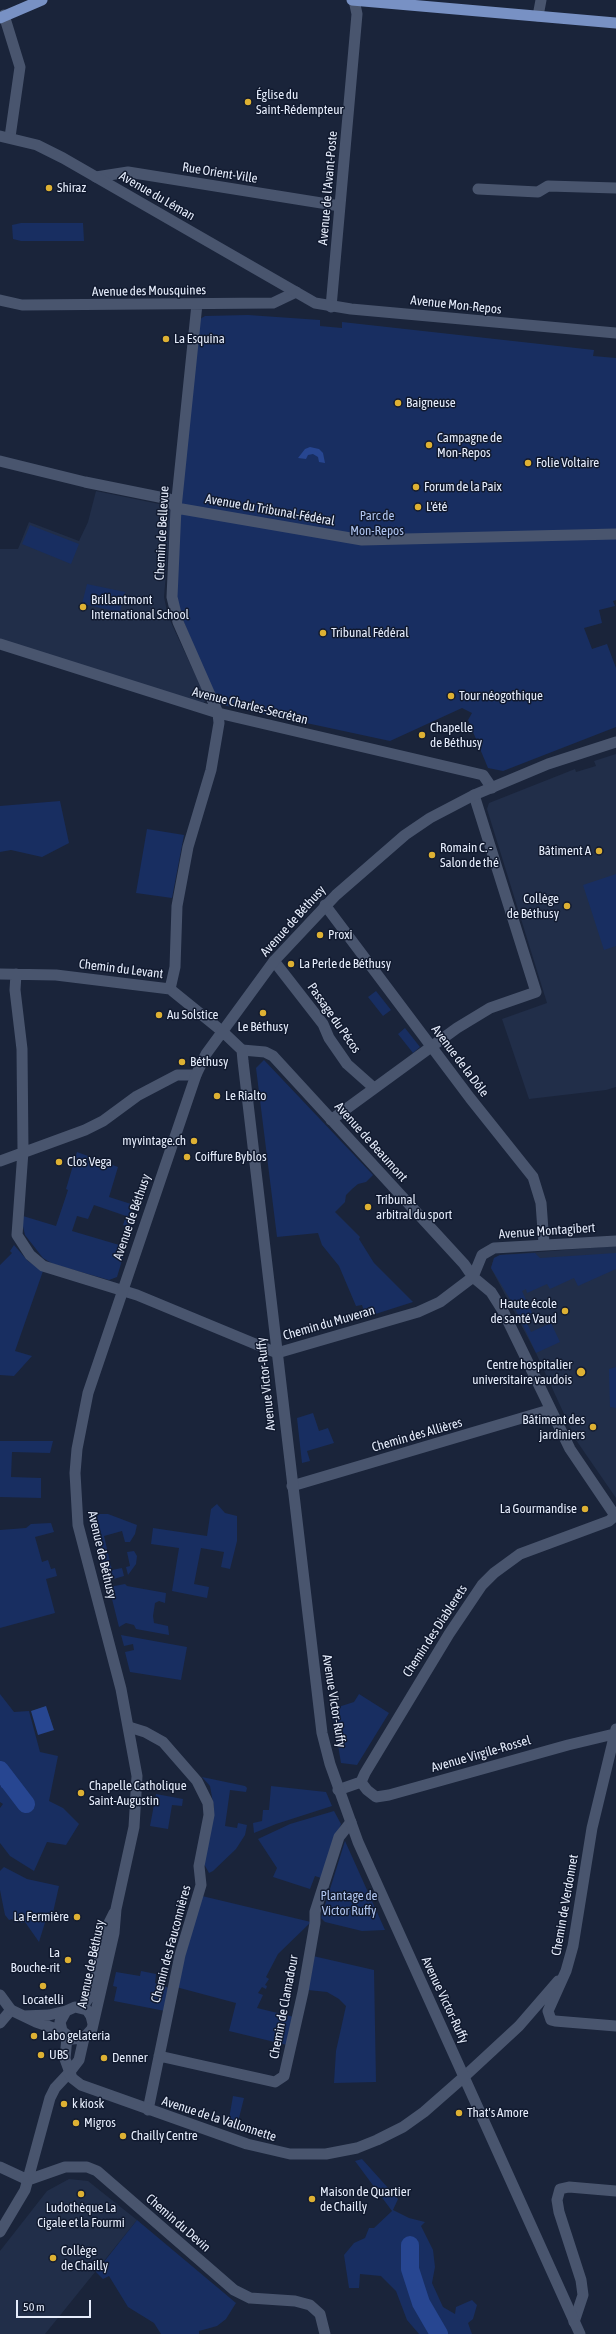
<!DOCTYPE html>
<html>
<head>
<meta charset="utf-8">
<style>
	body { margin:0 }
	#map { position:relative; width:616px; height:2334px; overflow:hidden; background:#1a243a; font-family:"Asap Condensed",sans-serif }
	canvas { display:block }
	.scale { position:absolute; left:16px; top:2300px; width:75px; height:18px; box-sizing:border-box; border:2px solid #e5ecfb; border-top:0; padding-left:5px; font-size:12px; line-height:14px; white-space:nowrap; color:#e5ecfb; -webkit-text-stroke:3px #111a2f; paint-order:stroke }
</style>
</head>
<body>
<div id="map">
<canvas width="616" height="2334"></canvas>
<div class="scale">50 m</div>
</div>
<script>
const ctx = document.querySelector('canvas').getContext('2d');
ctx.lineJoin = 'round';
function paint(path, color) {
  ctx.fillStyle = color;
  ctx.fill(path, 'evenodd');
}
function shape(rows) {
  const path = new Path2D();
  for (const r of rows) {
    path.moveTo(r[0], r[1]);
    for (let i = 2; i < r.length; i += 2) path.lineTo(r[i], r[i + 1]);
  }
  return path;
}
function stroke(path, color, width, dash) {
  ctx.strokeStyle = color;
  ctx.lineWidth = width;
  ctx.lineCap = dash ? 'butt' : 'round';
  ctx.setLineDash(dash || []);
  ctx.stroke(path);
}
function write(font, color, halo, rows, align = 'center') {
  ctx.font = font + ' "Asap Condensed",sans-serif';
  ctx.lineWidth = 3;
  ctx.setLineDash([]);
  ctx.textBaseline = 'middle';
  ctx.strokeStyle = halo;
  ctx.fillStyle = color;
  for (const [text, x, y, turn = 0] of rows) {
    ctx.save();
    ctx.translate(x, y);
    ctx.rotate((+turn || 0) * Math.PI / 180);
    ctx.textAlign = isNaN(turn) ? turn : align;
    if (halo) ctx.strokeText(text, 0, 0);
    ctx.fillText(text, 0, 0);
    ctx.restore();
  }
}
paint(shape([
	[96,491,169,506,171,513,164,597,168,616,207,700,202,704,0,641,0,549,18,549,29,522,79,541,88,522],
	[616,754,616,1087,606,1090,529,1099,502,1019,547,1003,487,809,489,803,575,769,576,772,596,766,594,761],
	[616,1246,616,1498,576,1440,536,1353,491,1268,494,1258,500,1255],
	[69,2179,88,2181,137,2220,45,2334,0,2334,0,2251,47,2191]
]), '#212e49');
paint(shape([
	[21,223,83,223,84,241,21,241,13,239,12,225],
	[248,315,320,320,320,326,342,328,342,322,594,350,593,356,616,358,616,600,613,601,615,606,599,610,602,623,584,628,592,649,607,644,616,668,616,727,503,771,488,768,468,720,472,713,462,708,390,741,218,704,183,620,176,595,182,487,200,319,205,316],
	[30,525,79,544,71,564,22,544],
	[87,584,125,592,120,612,82,604],
	[60,801,69,843,42,857,11,850,0,852,0,806],
	[147,829,184,835,172,898,136,893],
	[616,874,616,946,604,950,583,885],
	[376,991,391,1010,383,1016,368,997],
	[405,1028,420,1047,413,1053,398,1034],
	[264,1060,373,1175,366,1182,358,1184,352,1189,346,1195,345,1202,335,1212,360,1237,359,1239,374,1263,413,1302,366,1317,362,1305,356,1306,339,1266,322,1245,318,1233,277,1237,256,1068],
	[77,1152,118,1167,109,1197,131,1204,129,1210,136,1213,131,1228,123,1225,126,1216,94,1205,88,1219,77,1216,72,1231,126,1247,117,1277,109,1280,53,1264,43,1258,25,1235,22,1222,23,1216,56,1226,68,1190,66,1189],
	[14,1245,28,1261,43,1271,15,1351,32,1356,14,1376,0,1375,0,1265,12,1253,10,1251],
	[535,1253,540,1258,616,1253,616,1269,578,1286,574,1278,550,1289,547,1284,527,1293,526,1289,522,1291,532,1313,524,1317,531,1332,551,1323,560,1342,536,1353,513,1304,491,1268,494,1258,500,1255],
	[616,1367,616,1408,610,1407,609,1369],
	[313,1413,319,1431,328,1428,334,1443,307,1451,310,1461,302,1463,297,1418],
	[0,1441,53,1441,50,1453,12,1452,11,1477,41,1478,41,1498,0,1497],
	[217,1504,225,1513,237,1516,237,1541,230,1569,221,1567,224,1552,201,1548,194,1584,209,1587,207,1598,172,1591,179,1548,151,1544,153,1528,207,1536,211,1509],
	[92,1514,108,1514,137,1525,135,1534,130,1542,125,1542,122,1531,104,1536,112,1570,122,1568,124,1576,107,1581,98,1550],
	[51,1523,54,1532,35,1537,42,1562,48,1560,51,1569,55,1568,57,1576,46,1579,55,1613,0,1628,0,1530,26,1528,31,1524],
	[134,1551,137,1556,136,1564,128,1575,126,1567,130,1566,127,1552],
	[125,1584,127,1586,166,1593,165,1603,159,1601,155,1603,153,1616,154,1623,168,1626,169,1635,136,1629,134,1625,126,1623,119,1627,109,1587],
	[121,1635,187,1647,181,1680,130,1672,125,1652,134,1650,133,1644,124,1646],
	[0,1694,14,1712,29,1711,40,1752,58,1756,49,1801,63,1808,79,1824,66,1845,47,1842,34,1871,10,1856,0,1843,0,1808,3,1804,0,1802],
	[359,1694,389,1713,357,1765,341,1763,332,1709,354,1702],
	[202,1777,245,1786,247,1788,246,1792,230,1790,225,1826,237,1828,238,1823,247,1825,245,1835,236,1849,213,1871,209,1873,204,1864,214,1808,210,1786],
	[271,1786,326,1792,332,1806,276,1824,254,1833,253,1823,262,1821,263,1810,269,1810],
	[156,1794,183,1799,182,1806,172,1805,168,1829,150,1826],
	[334,1811,341,1824,321,1878,315,1876,310,1889,273,1877,277,1868,258,1839,290,1824],
	[345,1841,385,1930,362,1931,325,1922,321,1918],
	[4,1867,27,1879,59,1886,52,1917,47,1916,39,1942,25,1922,21,1923,20,1920,15,1923,12,1919,9,1920,5,1915,0,1890,0,1871],
	[202,1896,311,1922,278,1954,266,1977,269,1979,265,1985,267,1986,266,1989,262,1987,258,1993,263,1995,257,2008,294,2017,287,2045,229,2031,236,2003,176,1987],
	[313,1956,374,1970,376,2082,334,2083,336,2051,346,2006,339,1999,327,1992,308,1990],
	[141,1971,156,1974,155,1983,169,1988,165,2011,114,2001,117,1987,113,1986,116,1972,140,1976],
	[233,2096,244,2098,238,2122,229,2119],
	[362,2159,398,2199,393,2210,409,2218,425,2222,421,2226,433,2250,435,2267,432,2283,443,2307,455,2314,456,2307,472,2300,477,2305,473,2319,468,2323,472,2334,419,2334,407,2320,396,2291,381,2276,360,2274,359,2288,349,2288,344,2255,354,2243,365,2238,369,2228,374,2228,392,2211,355,2161],
	[137,2220,236,2303,226,2319,217,2326,199,2331,199,2334,161,2334,154,2323,128,2307,109,2276,103,2279,96,2272]
]), '#182e61');
paint(shape([
	[310,447,319,449,323,453,325,463,319,462,318,457,313,454,308,455,306,459,298,458,305,449],
	[46,1706,54,1730,38,1735,31,1711],
	[0,1771,14,1775,21,1788,17,1793,9,1792,1,1787]
]), '#274691');
stroke(shape([
	[0,1770,26,1804],
	[410,2245,410,2269,421,2303,439,2334]
]), '#274691', 18);
stroke(shape([
	[4,15,20,67,10,137],
	[538,16,541,0],
	[96,177,128,172,340,206],
	[478,189,538,192,548,186,616,188],
	[0,300,22,305,273,303,296,292],
	[331,307,357,14,354,0],
	[0,461,85,482,169,499,176,508,362,540,616,534],
	[0,644,218,713,483,775,492,788],
	[325,905,470,1098,533,1177,541,1203,544,1244],
	[274,961,323,1024,329,1038,347,1064,374,1088],
	[0,974,56,975,170,989,223,1032],
	[16,974,15,990,22,1049,23,1151,17,1235,30,1255,43,1266,137,1295,277,1353,418,1312,440,1302,473,1277],
	[170,989,175,967,177,906,188,847,211,770,219,723,218,713,178,622,172,597,176,508,197,304],
	[242,1050,265,1052,273,1056,464,1264,473,1277,491,1292,503,1311,570,1449,616,1517],
	[331,1120,457,1028,490,1008,536,992,474,795],
	[0,1161,85,1130,103,1121,137,1096,177,1075,196,1075],
	[473,1277,482,1255,494,1248,616,1241],
	[292,1486,549,1410],
	[129,1727,145,1732,163,1742,197,1781,208,1803,209,1815,199,1866,201,1885,180,1955,148,2110],
	[616,1729,592,1828,573,1946,566,1971,548,2011,551,2020,555,2021,616,2026],
	[361,1782,365,1773,449,1634,482,1585,494,1573,520,1554,609,1521,615,1516],
	[361,1782,367,1790,376,1797,389,1795,568,1745,614,1734],
	[338,1790,361,1782],
	[0,2023,11,2010],
	[159,2056,275,2082,284,2076,303,1992,315,1923,315,1912,339,1837,351,1822],
	[465,2076,519,2026,558,1981],
	[0,2167,28,2180,65,2167,87,2167,97,2171,234,2290,250,2298,295,2301,310,2305,320,2314,325,2334],
	[0,2232,25,2190,50,2098,55,2088,69,2073],
	[574,2322,583,2295,581,2280,559,2212,557,2200,560,2189,569,2187,616,2191]
]), '#49556e', 11);
stroke(shape([
	[223,1032,242,1050,243,1061,322,1733,330,1764,358,1842,580,2334],
	[0,1995,11,2010,36,2022,62,2031],
	[82,2008,91,1994,107,1927,114,1913],
	[24,2016,49,2015,66,2011],
	[93,2024,91,2016,87,2010,75,2007,66,2011,60,2022,62,2031,72,2039,84,2038,92,2029,114,1933,116,1909,134,1827,137,1776,121,1689,78,1525,75,1473,77,1449,88,1393,196,1075,206,1054,274,961,336,895,405,835,430,818,474,795,548,764,616,742],
	[67,2037,65,2059,72,2078,81,2085,247,2144,290,2154,326,2154,357,2148,377,2140,403,2127,424,2112,465,2076],
	[69,2073,79,2060,84,2038]
]), '#49556e', 11);
stroke(shape([
	[0,136,37,145,63,158,315,303,351,309,616,333]
]), '#49556e', 11);
stroke(shape([
	[352,0,616,23],
	[0,18,42,0]
]), '#7891c4', 11);
for (const [x, y, r, color] of [
	[248,102,4,"#deb133"],
	[49,188,4,"#deb133"],
	[166,339,4,"#deb133"],
	[398,403,4,"#deb133"],
	[429,445,4,"#deb133"],
	[528,463,4,"#deb133"],
	[416,487,4,"#deb133"],
	[418,507,4,"#deb133"],
	[83,607,4,"#deb133"],
	[323,633,4,"#deb133"],
	[451,696,4,"#deb133"],
	[422,735,4,"#deb133"],
	[599,851,4,"#deb133"],
	[432,855,4,"#deb133"],
	[567,906,4,"#deb133"],
	[320,935,4,"#deb133"],
	[291,964,4,"#deb133"],
	[263,1013,4,"#deb133"],
	[159,1015,4,"#deb133"],
	[182,1062,4,"#deb133"],
	[217,1096,4,"#deb133"],
	[194,1141,4,"#deb133"],
	[187,1157,4,"#deb133"],
	[59,1162,4,"#deb133"],
	[368,1207,4,"#deb133"],
	[565,1311,4,"#deb133"],
	[581,1372,5,"#deb133"],
	[593,1427,4,"#deb133"],
	[585,1509,4,"#deb133"],
	[81,1793,4,"#deb133"],
	[77,1917,4,"#deb133"],
	[68,1960,4,"#deb133"],
	[43,1986,4,"#deb133"],
	[34,2036,4,"#deb133"],
	[41,2055,4,"#deb133"],
	[104,2058,4,"#deb133"],
	[64,2104,4,"#deb133"],
	[459,2113,4,"#deb133"],
	[76,2123,4,"#deb133"],
	[123,2136,4,"#deb133"],
	[81,2194,4,"#deb133"],
	[312,2199,4,"#deb133"],
	[53,2258,4,"#deb133"]
]) {
  const dot = new Path2D();
  dot.arc(x, y, r, 0, 2 * Math.PI);
  ctx.fillStyle = color;
  ctx.fill(dot);
  stroke(dot, '#111a2f', 1.5);
}
write('13px', '#e5ecfb', '#111a2f', [
	["Église du",256,95],
	["Saint-Rédempteur",256,110],
	["Shiraz",57,188],
	["La Esquina",174,339],
	["Baigneuse",406,403],
	["Campagne de",437,438],
	["Mon-Repos",437,453],
	["Folie Voltaire",536,463],
	["Forum de la Paix",424,487],
	["L'été",426,507],
	["Brillantmont",91,600],
	["International School",91,615],
	["Tribunal Fédéral",331,633],
	["Tour néogothique",459,696],
	["Chapelle",430,728],
	["de Béthusy",430,743],
	["Romain C. -",440,848],
	["Salon de thé",440,863],
	["Bâtiment A",591,851,"right"],
	["Collège",559,899,"right"],
	["de Béthusy",559,914,"right"],
	["Proxi",328,935],
	["La Perle de Béthusy",299,964],
	["Au Solstice",167,1015],
	["Le Béthusy",263,1027,"center"],
	["Béthusy",190,1062],
	["Le Rialto",225,1096],
	["myvintage.ch",186,1141,"right"],
	["Coiffure Byblos",195,1157],
	["Clos Vega",67,1162],
	["Tribunal",376,1200],
	["arbitral du sport",376,1215],
	["Haute école",557,1304,"right"],
	["de santé Vaud",557,1319,"right"],
	["Centre hospitalier",572,1365,"right"],
	["universitaire vaudois",572,1380,"right"],
	["Bâtiment des",585,1420,"right"],
	["jardiniers",585,1435,"right"],
	["La Gourmandise",577,1509,"right"],
	["Chapelle Catholique",89,1786],
	["Saint-Augustin",89,1801],
	["La Fermière",69,1917,"right"],
	["La",60,1953,"right"],
	["Bouche-rit",60,1968,"right"],
	["Locatelli",43,2000,"center"],
	["Labo gelateria",42,2036],
	["UBS",49,2055],
	["Denner",112,2058],
	["k kiosk",72,2104],
	["That's Amore",467,2113],
	["Migros",84,2123],
	["Chailly Centre",131,2136],
	["Maison de Quartier",320,2192],
	["de Chailly",320,2207],
	["Ludothèque La",81,2208,"center"],
	["Cigale et la Fourmi",81,2223,"center"],
	["Collège",61,2251],
	["de Chailly",61,2266]
], 'left');
write('13px', '#e5ecfb', '#111a2f', [
	["Rue Orient-Ville",220,173,9],
	["Avenue de l'Avant-Poste",328,188,-85],
	["Avenue du Léman",157,196,30],
	["Avenue des Mousquines",149,291,-1],
	["Avenue Mon-Repos",456,305,6],
	["Avenue du Tribunal-Fédéral",270,510,10],
	["Chemin de Bellevue",162,533,-87],
	["Avenue Charles-Secrétan",250,706,14],
	["Avenue de Béthusy",293,921,-48],
	["Chemin du Levant",121,969,7],
	["Passage du Pécos",334,1018,55],
	["Avenue de la Dôle",460,1061,53],
	["Avenue de Beaumont",371,1142,48],
	["Avenue de Béthusy",132,1217,-71],
	["Avenue Montagibert",547,1231,-4],
	["Chemin du Muveran",329,1323,-16],
	["Avenue Victor-Ruffy",266,1384,-96],
	["Chemin des Allières",417,1435,-16],
	["Avenue de Béthusy",102,1555,77],
	["Chemin des Diablerets",435,1631,-57],
	["Avenue Victor-Ruffy",334,1701,81],
	["Avenue Virgile-Rossel",481,1754,-16],
	["Chemin de Verdonnet",565,1905,-80],
	["Chemin des Fauconnières",171,1944,-75],
	["Avenue de Béthusy",91,1964,-78],
	["Avenue Victor-Ruffy",445,2000,65],
	["Chemin de Clamadour",284,2007,-79],
	["Avenue de la Vallonnette",219,2119,18],
	["Chemin du Devin",178,2223,41]
]);
write('13px', '#afc4ee', '#111a2f', [
	["Parc de",377,516],
	["Mon-Repos",377,531],
	["Plantage de",349,1896],
	["Victor Ruffy",349,1911]
]);
</script>
</body>
</html>
